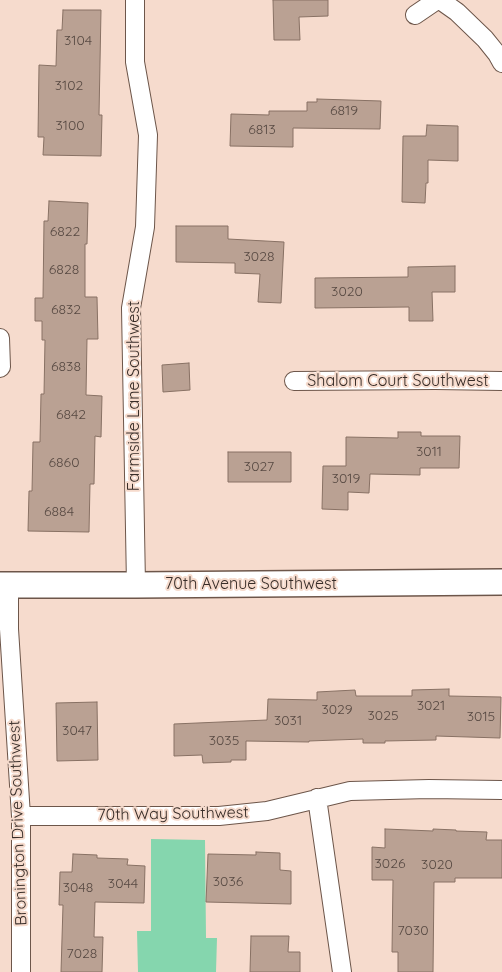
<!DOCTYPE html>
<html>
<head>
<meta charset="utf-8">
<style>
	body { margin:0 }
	canvas { display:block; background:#f6dbcd }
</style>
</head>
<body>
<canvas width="502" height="972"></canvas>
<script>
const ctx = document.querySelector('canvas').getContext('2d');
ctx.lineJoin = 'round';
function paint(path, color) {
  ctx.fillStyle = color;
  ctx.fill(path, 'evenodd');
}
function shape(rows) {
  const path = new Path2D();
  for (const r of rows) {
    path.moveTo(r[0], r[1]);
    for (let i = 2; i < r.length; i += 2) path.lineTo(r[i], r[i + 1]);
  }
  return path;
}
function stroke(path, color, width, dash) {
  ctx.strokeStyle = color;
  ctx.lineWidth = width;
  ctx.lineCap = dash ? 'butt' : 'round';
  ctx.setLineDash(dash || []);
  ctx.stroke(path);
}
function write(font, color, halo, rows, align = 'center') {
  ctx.font = font + ' Quicksand,sans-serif';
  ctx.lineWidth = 4;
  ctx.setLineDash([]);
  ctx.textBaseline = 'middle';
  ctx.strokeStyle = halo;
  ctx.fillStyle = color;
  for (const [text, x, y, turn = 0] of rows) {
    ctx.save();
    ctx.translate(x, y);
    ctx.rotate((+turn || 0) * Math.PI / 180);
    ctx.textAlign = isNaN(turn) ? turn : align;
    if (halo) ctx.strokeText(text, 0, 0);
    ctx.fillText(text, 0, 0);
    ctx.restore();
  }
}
paint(shape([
	[151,839,205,840,206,938,217,938,216,972,138,972,137,931,151,931]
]), '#85d6ae');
const building = shape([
	[273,0,328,0,328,16,299,17,300,40,274,40,273,0],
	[63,10,101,10,99,115,102,115,101,156,43,155,44,137,38,137,39,65,56,66,57,30,62,30,63,10],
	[317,99,381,101,380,129,293,128,293,147,230,146,231,114,269,115,269,111,307,111,307,102,317,102,317,99],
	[427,125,458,126,458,161,428,160,428,183,426,183,425,203,402,202,403,136,426,136,427,125],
	[49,201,88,203,87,244,85,244,85,297,97,297,98,339,87,339,86,395,102,396,101,437,95,436,94,484,90,484,89,532,28,531,29,491,32,491,33,442,40,442,41,394,44,394,45,340,42,340,42,321,35,321,35,298,43,298,44,221,48,221,49,201],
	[176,226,228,226,228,239,284,242,281,303,258,302,260,274,235,273,235,263,176,262,176,226],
	[455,266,455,292,432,292,433,321,409,321,409,307,315,308,315,278,408,277,408,267,455,266],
	[189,363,190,390,163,392,162,365,189,363],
	[398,432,421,432,421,436,460,436,459,468,420,468,420,475,370,474,369,493,348,492,348,510,322,509,323,466,346,466,346,437,398,438,398,432],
	[228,452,291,452,291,482,228,482,228,452],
	[449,689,449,696,501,697,500,738,436,736,436,740,385,741,385,743,363,743,363,739,309,741,309,742,246,741,246,760,231,760,231,762,203,763,202,755,174,756,174,724,267,720,268,699,317,700,317,692,355,690,356,696,412,696,412,690,449,689],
	[97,702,98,760,57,761,56,703,97,702],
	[385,829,433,831,433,829,456,830,456,831,487,832,486,840,502,840,502,878,455,878,455,882,434,882,433,972,398,972,398,952,392,952,393,880,372,880,372,847,385,848,385,829],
	[256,852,280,853,280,870,291,871,291,904,206,902,208,854,256,855,256,852],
	[73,854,97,855,97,858,128,859,127,865,145,866,144,903,95,902,94,937,103,937,102,972,61,972,63,905,59,905,60,872,72,872,73,854],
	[251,936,289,936,288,952,300,952,300,972,250,972,251,936]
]);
paint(building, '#baa193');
stroke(building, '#887164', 1);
const street = shape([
	[135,0,135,62,148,135,145,227,131,308,136,585],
	[440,0,457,12,485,39,497,54,502,63],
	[415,15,437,0],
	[0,338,1,367,0,368],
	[294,381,435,380,502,381],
	[9,585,9,629,21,816,21,972],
	[317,798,342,972],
	[21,816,219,816,267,811,350,791,429,789,502,790]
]);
const secondary = shape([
	[0,585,136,585,502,582]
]);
stroke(street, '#6d564a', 20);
stroke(secondary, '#6d564a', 28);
stroke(street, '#fff', 18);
stroke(secondary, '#fff', 25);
write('14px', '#584a43', null, [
	["3104",78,41],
	["3102",69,86],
	["6819",344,111],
	["3100",70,126],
	["6813",262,130],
	["6822",65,232],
	["3028",259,257],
	["6828",64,270],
	["3020",347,292],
	["6832",66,310],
	["6838",66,367],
	["6842",71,415],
	["3011",429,452],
	["6860",64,463],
	["3027",259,467],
	["3019",346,479],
	["6884",59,512],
	["3021",431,706],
	["3029",337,710],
	["3025",383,716],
	["3015",481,717],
	["3031",288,721],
	["3047",77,731],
	["3035",224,741],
	["3026",390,864],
	["3020",437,865],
	["3036",228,882],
	["3044",123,884],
	["3048",78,888],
	["7030",413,931],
	["7028",82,954]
]);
write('16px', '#382d28', '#f6dbcd', [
	["Shalom Court Southwest",398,381],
	["Farmside Lane Southwest",134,396,-90],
	["70th Avenue Southwest",251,584],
	["70th Way Southwest",173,814,-1],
	["Bronington Drive Southwest",18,823,-92]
]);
</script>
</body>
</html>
